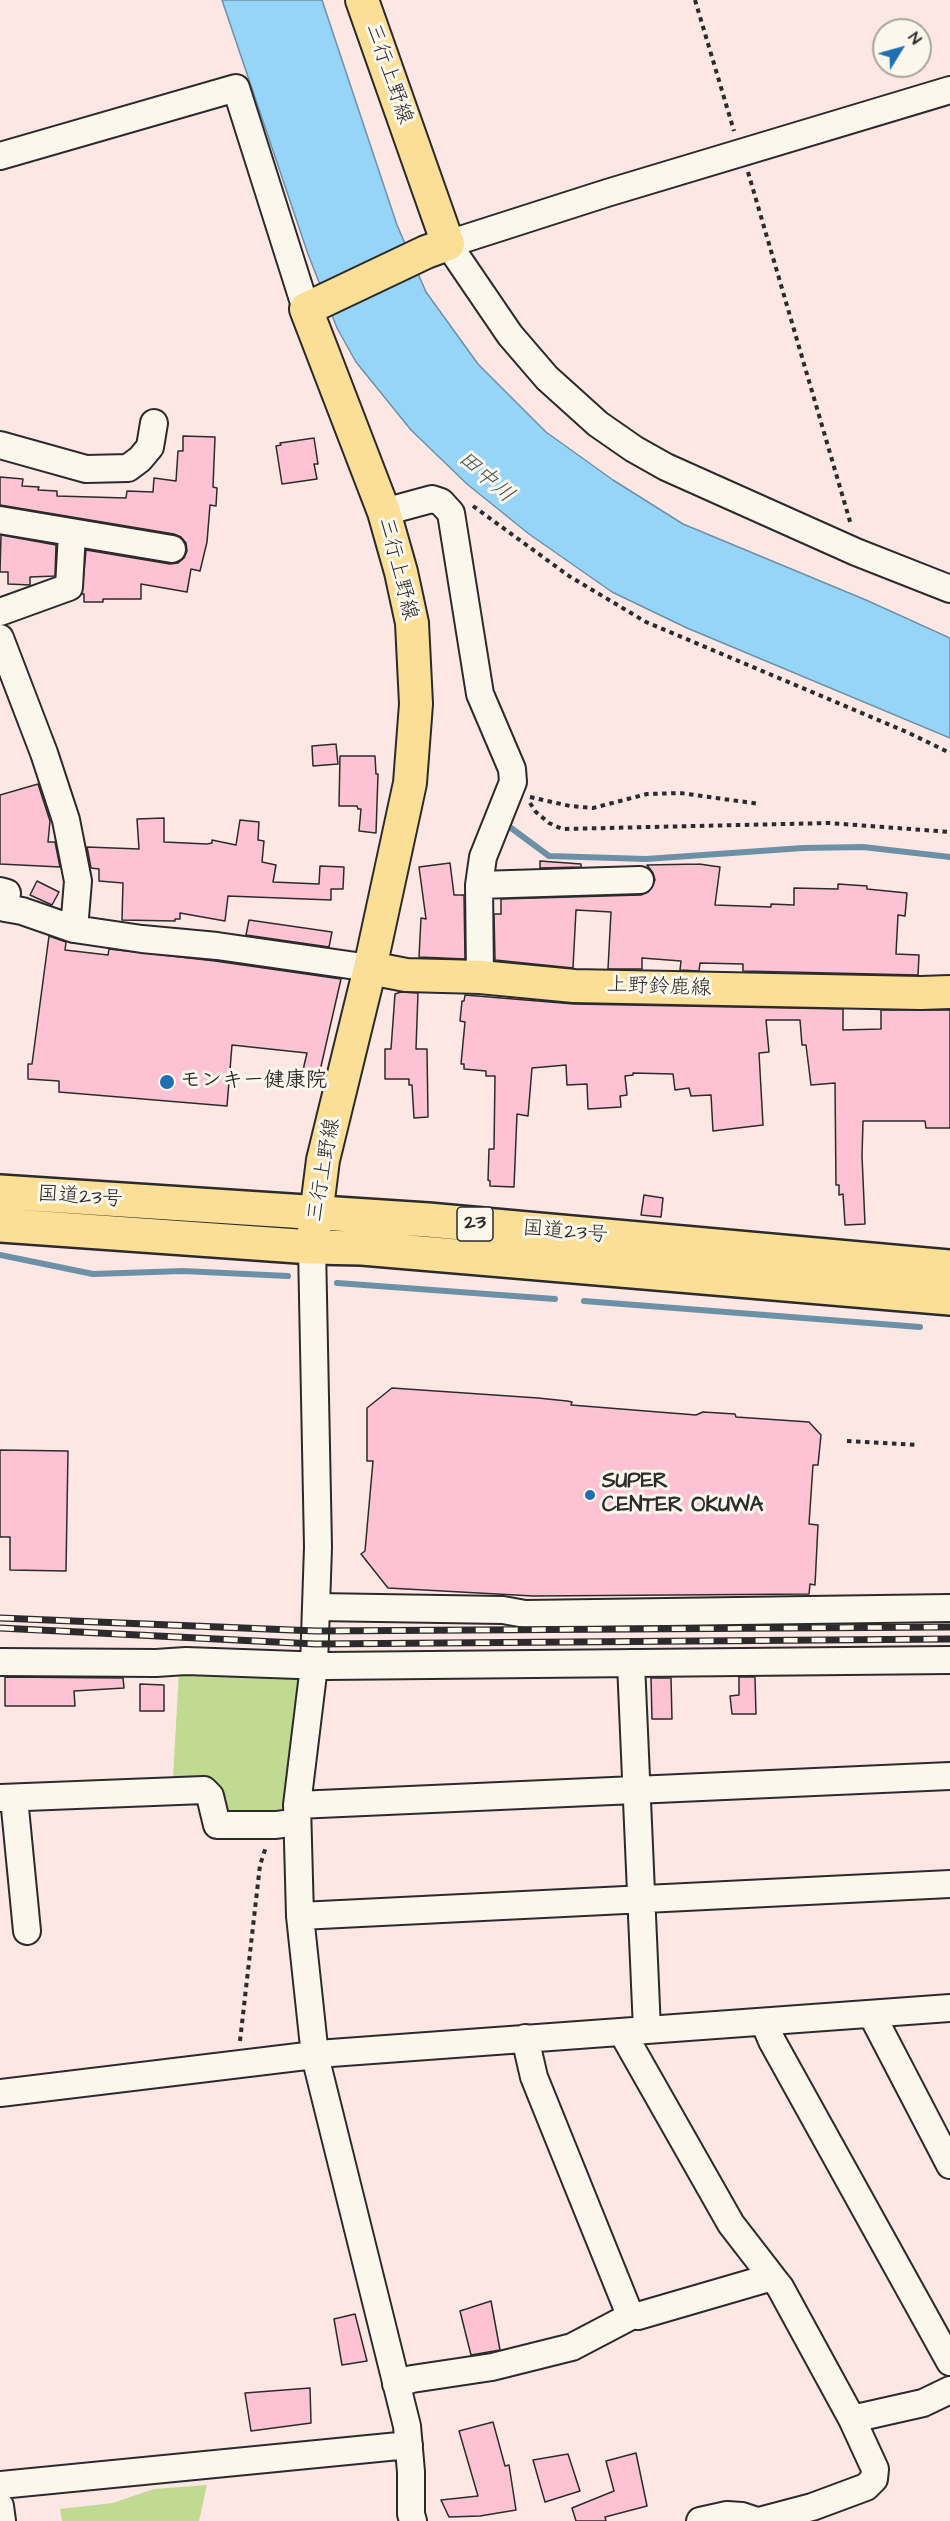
<!DOCTYPE html>
<html>
<head>
<meta charset="utf-8">
<style>
	body { margin:0 }
	#map { position:relative; width:950px; height:2521px; overflow:hidden; background:#fce7e5; font-family:"Architects Daughter",sans-serif }
	canvas { display:block }
	.north { position:absolute; left:872px; top:18px; width:60px; height:60px; box-sizing:border-box; background:#fbf7ec; border:2px solid #a8a59f; border-radius:50%; rotate:53deg; font-size:16px; font-weight:700; line-height:24px; text-align:center; color:#2b2b2b }
	.north::after { content:''; display:block; margin:auto; width:21px; height:27px; background:#1f6fb2; clip-path:polygon(50% 0,100% 100%,50% 72%,0 100%) }
</style>
</head>
<body>
<div id="map">
<canvas width="950" height="2521"></canvas>
<div class="north">N</div>
</div>
<script>
const ctx = document.querySelector('canvas').getContext('2d');
ctx.lineJoin = 'round';
function paint(path, color) {
  ctx.fillStyle = color;
  ctx.fill(path, 'evenodd');
}
function shape(rows) {
  const path = new Path2D();
  for (const r of rows) {
    path.moveTo(r[0], r[1]);
    for (let i = 2; i < r.length; i += 2) path.lineTo(r[i], r[i + 1]);
  }
  return path;
}
function stroke(path, color, width, dash) {
  ctx.strokeStyle = color;
  ctx.lineWidth = width;
  ctx.lineCap = dash ? 'butt' : 'round';
  ctx.setLineDash(dash || []);
  ctx.stroke(path);
}
function write(font, color, halo, rows, align = 'center') {
  ctx.font = font + ' "Architects Daughter","Klee One",sans-serif';
  ctx.lineWidth = 6;
  ctx.setLineDash([]);
  ctx.textBaseline = 'middle';
  ctx.strokeStyle = halo;
  ctx.fillStyle = color;
  for (const [text, x, y, turn = 0] of rows) {
    ctx.save();
    ctx.translate(x, y);
    ctx.rotate((+turn || 0) * Math.PI / 180);
    ctx.textAlign = isNaN(turn) ? turn : align;
    if (halo) ctx.strokeText(text, 0, 0);
    ctx.fillText(text, 0, 0);
    ctx.restore();
  }
}
paint(shape([
	[179,1670,294,1673,299,1680,284,1813,225,1819,173,1779],
	[207,2485,199,2521,62,2521,60,2509,113,2503,154,2489]
]), '#c0da91');
const water = shape([
	[222,0,322,0,397,225,426,292,478,364,546,432,613,480,683,524,866,600,950,638,950,738,687,628,612,592,529,534,467,484,411,430,356,362,337,328,308,254,222,0]
]);
paint(water, '#97d5f8');
stroke(water, '#6c91a6', 1.5);
stroke(shape([
	[507,825,549,856,646,859,803,848,863,847,950,857],
	[0,1255,93,1274,183,1271,288,1276],
	[337,1283,555,1299],
	[584,1301,920,1327]
]), '#6c91a6', 6);
const building = shape([
	[183,436,215,437,213,487,217,488,216,506,210,505,207,542,200,571,191,569,187,592,141,584,141,599,103,599,103,602,84,602,84,594,82,594,86,550,170,564,178,563,184,558,187,551,186,543,181,537,174,534,0,505,0,477,23,479,22,486,39,487,38,490,57,491,57,496,126,498,127,491,153,492,154,478,176,481,178,451,183,451,183,436],
	[314,438,318,464,314,464,317,479,282,484,276,446,281,445,280,443,314,438],
	[1,535,56,545,55,576,30,577,30,585,8,584,8,572,0,572,1,535],
	[336,744,338,764,313,766,312,746,336,744],
	[340,756,375,756,376,774,378,774,376,833,359,831,361,809,358,809,357,806,339,806,340,756],
	[38,784,50,821,48,842,55,842,60,867,0,864,0,795,38,784],
	[164,818,164,842,207,844,212,843,212,840,236,845,240,820,259,822,258,840,264,841,262,862,276,865,273,882,319,884,320,866,344,867,343,889,331,889,331,900,228,896,225,921,180,913,180,919,175,919,175,921,122,920,123,883,99,881,99,869,91,868,87,847,139,849,137,819,164,818],
	[540,861,581,864,581,867,540,868,540,861],
	[450,863,454,895,464,895,465,959,419,957,421,918,426,919,419,867,450,863],
	[699,864,720,867,715,905,771,907,771,904,794,905,794,888,838,889,838,884,867,886,867,889,907,893,905,916,898,915,896,954,919,955,918,975,743,971,743,964,700,963,699,971,680,970,681,961,642,958,642,969,608,969,611,912,576,910,573,968,495,960,494,914,501,914,501,899,641,895,648,892,655,880,653,873,647,865,699,864],
	[37,881,59,892,52,905,30,895,37,881],
	[249,920,332,932,329,947,246,935,249,920],
	[49,936,66,942,65,950,108,955,109,949,215,961,341,979,319,1075,303,1070,307,1053,232,1045,227,1106,59,1092,59,1081,28,1079,28,1064,32,1064,49,936],
	[401,992,418,993,416,1049,427,1049,428,1117,414,1118,412,1085,409,1085,409,1079,385,1079,385,1049,391,1049,395,994,401,992],
	[465,995,574,1004,843,1009,843,1030,881,1029,881,1010,950,1010,950,1128,926,1128,925,1121,863,1121,862,1156,865,1224,845,1225,843,1194,839,1195,839,1185,836,1185,835,1083,811,1085,806,1045,802,1045,800,1020,766,1020,769,1052,759,1053,763,1125,713,1131,711,1095,691,1096,689,1088,675,1090,673,1074,633,1073,633,1075,625,1076,627,1095,620,1096,621,1107,588,1109,587,1084,567,1085,566,1065,532,1068,528,1116,517,1114,514,1187,490,1186,490,1181,488,1180,489,1149,494,1149,495,1076,486,1076,486,1071,464,1069,464,1064,461,1064,465,1022,460,1021,462,1001,464,1001,465,995],
	[644,1195,663,1198,661,1217,641,1215,644,1195],
	[392,1388,538,1398,567,1401,572,1402,571,1405,696,1415,703,1412,735,1414,736,1417,809,1422,821,1435,818,1465,813,1465,809,1524,818,1525,815,1585,810,1584,809,1594,533,1596,388,1588,361,1554,365,1551,373,1461,367,1461,367,1408,392,1388],
	[0,1450,68,1451,66,1571,10,1570,10,1537,0,1537,0,1450],
	[5,1677,123,1678,124,1688,74,1691,75,1706,5,1706,5,1677],
	[739,1677,755,1677,756,1714,732,1714,730,1696,739,1695,739,1677],
	[651,1678,671,1678,672,1719,652,1719,651,1678],
	[140,1684,164,1685,164,1711,140,1711,140,1684],
	[491,2301,500,2350,471,2355,460,2311,491,2301],
	[355,2314,367,2361,342,2365,334,2319,355,2314],
	[310,2388,311,2423,251,2431,245,2393,310,2388],
	[493,2422,505,2466,509,2465,516,2510,480,2516,449,2517,441,2500,478,2496,459,2431,493,2422],
	[636,2453,647,2506,605,2517,606,2521,576,2521,572,2508,614,2491,606,2461,636,2453],
	[568,2454,580,2491,545,2502,533,2460,568,2454]
]);
paint(building, '#fdc3d4');
stroke(building, '#2b2b2b', 1.5);
const minor = shape([
	[950,90,607,193,448,244,510,335,547,378,598,424,634,449,666,467,856,552,950,589],
	[0,156,236,88,306,309],
	[0,445,86,469,128,468,140,459,150,447,154,423],
	[384,512,432,499,441,502,451,513,480,694,512,769,513,782,483,857,479,885,480,977],
	[0,520,172,549],
	[0,612,69,587,72,533],
	[0,638,44,753,66,820,78,881,74,929],
	[479,885,640,880],
	[0,891,7,893,5,908,22,911,74,929,142,939,217,946,370,968],
	[312,1247,318,1547,314,1666,297,1805,300,1916,315,2056,407,2426,411,2472,411,2514,413,2521],
	[317,1607,503,1610,525,1614,950,1608],
	[0,1662,156,1663,186,1661,326,1666,950,1660],
	[631,1663,647,2030],
	[0,1798,204,1790,210,1796,217,1825,276,1825,297,1822],
	[14,1798,27,1931],
	[297,1805,950,1776],
	[300,1916,950,1884],
	[872,2015,950,2165],
	[764,2022,772,2041,950,2362],
	[525,2038,534,2077,628,2310,633,2315,638,2316,772,2277,731,2224,622,2032],
	[0,2093,331,2053,950,2008],
	[396,2384,412,2379,492,2367,572,2347,633,2315],
	[852,2419,923,2403,950,2390],
	[0,2485,409,2445],
	[0,2506,2,2521],
	[700,2521,727,2515,742,2516,757,2521],
	[759,2521,812,2507,866,2487,874,2479,875,2469,852,2419,780,2287,772,2277]
]);
const major = shape([
	[370,968,406,975,480,977,574,986,921,993,950,992],
	[313,1239,323,1160,370,968,410,783,416,704,412,623,401,572,384,512,306,309,426,252,448,244,362,0]
]);
const highway = shape([
	[0,1192,428,1220,950,1267],
	[0,1225,312,1247,362,1248,950,1298]
]);
stroke(minor, '#2b2b2b', 30);
stroke(major, '#2b2b2b', 36);
stroke(highway, '#2b2b2b', 38);
stroke(shape([
	[695,0,734,131],
	[748,172,851,525],
	[473,506,569,576,646,622,909,733,950,753],
	[530,797,570,806,593,808,647,794,680,793,760,804],
	[530,803,536,812,549,823,562,829,829,823,950,832],
	[847,1441,918,1445],
	[240,2041,260,1865,266,1847]
]), '#2b2b2b', 4, [4.5, 4.5]);
stroke(minor, '#fbf7ec', 26);
stroke(major, '#fbdf96', 32);
stroke(highway, '#fbdf96', 33);
const rail = shape([
	[0,1618,316,1631,950,1627],
	[0,1628,315,1644,950,1639]
]);
stroke(rail, '#2b2b2b', 7);
stroke(rail, '#fbf7ec', 4.5, [14]);
for (const [x, y, r, color] of [
	[167,1082,8,"#1f6fb2"],
	[590,1495,6,"#1f6fb2"]
]) {
  const dot = new Path2D();
  dot.arc(x, y, r, 0, 2 * Math.PI);
  ctx.fillStyle = color;
  ctx.fill(dot);
  stroke(dot, '#fbf7ec', 2);
}
for (const [x, y, w] of [
	[475,1224,36]
]) {
  const box = new Path2D();
  box.roundRect(x - w / 2, y - 17, w, 34, 4.5);
  ctx.fillStyle = '#fbf7ec';
  ctx.fill(box);
  stroke(box, '#2b2b2b', 1.5);
}
write('bold 20px', '#2b2b2b', null, [
	["23",475,1224]
]);
write('21px', '#2b2b2b', '#fbf7ec', [
	["三行上野線",388,74,71],
	["三行上野線",397,569,76],
	["上野鈴鹿線",659,988,2],
	["三行上野線",325,1170,-80],
	["国道23号",80,1198,4],
	["国道23号",565,1233,5]
]);
write('bold 21px', '#2b2b2b', '#fbf7ec', [
	["モンキー健康院",180,1082],
	["SUPER",602,1483],
	["CENTER OKUWA",602,1507]
], 'left');
write('italic 22px', '#46565e', '#fbf7ec', [
	["田中川",485,478,41]
]);
</script>
</body>
</html>
